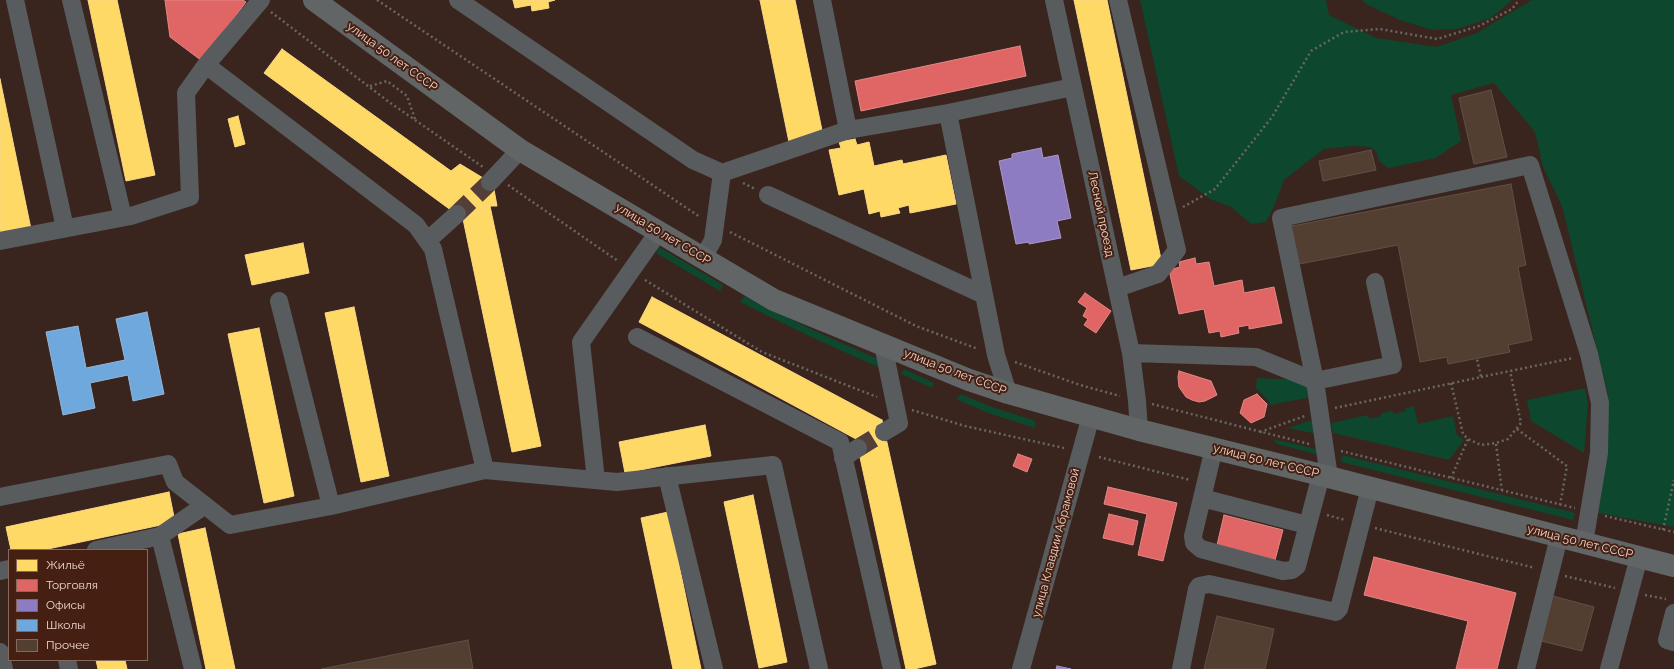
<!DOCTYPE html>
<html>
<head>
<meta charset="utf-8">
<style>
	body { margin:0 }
	#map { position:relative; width:1674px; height:669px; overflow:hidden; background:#39251e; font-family:Raleway,sans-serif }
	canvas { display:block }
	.legend { position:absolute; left:8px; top:549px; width:140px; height:112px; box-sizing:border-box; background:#452012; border:1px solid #89685c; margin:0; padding:5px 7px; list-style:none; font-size:12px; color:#efd5cc }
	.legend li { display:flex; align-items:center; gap:8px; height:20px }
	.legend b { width:20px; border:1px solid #89685c }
</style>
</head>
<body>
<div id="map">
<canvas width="1674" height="669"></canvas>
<ul class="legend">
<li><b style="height:11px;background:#ffd966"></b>Жильё</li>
<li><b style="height:11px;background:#e06666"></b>Торговля</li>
<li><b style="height:11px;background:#8e7cc3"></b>Офисы</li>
<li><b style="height:11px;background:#6fa8dc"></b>Школы</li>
<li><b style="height:11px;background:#523f32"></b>Прочее</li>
</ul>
</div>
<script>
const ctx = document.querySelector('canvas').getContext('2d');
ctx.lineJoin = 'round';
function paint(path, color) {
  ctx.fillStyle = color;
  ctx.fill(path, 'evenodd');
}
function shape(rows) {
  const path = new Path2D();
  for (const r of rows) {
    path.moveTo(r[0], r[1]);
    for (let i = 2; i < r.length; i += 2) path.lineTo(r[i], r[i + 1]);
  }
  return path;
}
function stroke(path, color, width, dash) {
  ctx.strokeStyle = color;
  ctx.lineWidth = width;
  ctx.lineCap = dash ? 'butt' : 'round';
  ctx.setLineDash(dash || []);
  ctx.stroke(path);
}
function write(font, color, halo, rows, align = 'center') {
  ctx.font = font + ' Raleway,sans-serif';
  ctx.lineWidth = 4;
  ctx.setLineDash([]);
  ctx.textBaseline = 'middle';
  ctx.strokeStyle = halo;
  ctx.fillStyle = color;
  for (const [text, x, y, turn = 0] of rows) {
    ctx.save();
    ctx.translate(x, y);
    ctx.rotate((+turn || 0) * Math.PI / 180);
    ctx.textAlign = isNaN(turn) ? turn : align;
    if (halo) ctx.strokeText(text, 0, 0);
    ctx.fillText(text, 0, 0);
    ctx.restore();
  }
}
paint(shape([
	[1140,0,1326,0,1329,15,1376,38,1437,47,1477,33,1532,0,1674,0,1674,527,1588,511,1608,394,1562,206,1543,167,1535,132,1494,83,1451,95,1461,141,1436,158,1389,168,1380,162,1376,152,1371,147,1352,146,1324,149,1284,180,1275,204,1266,222,1251,224,1231,207,1210,199,1179,176],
	[1362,0,1512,0,1491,18,1457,29,1432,30,1400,20,1366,4],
	[659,247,723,285,720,291,656,253],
	[744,296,813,330,878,359,878,367,811,337,740,302],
	[904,369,934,383,932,388,901,374],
	[1257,378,1306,380,1312,397,1270,405,1269,401,1256,388],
	[1585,388,1588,404,1584,453,1531,421,1527,400],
	[961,394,992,407,1033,420,1036,423,1035,428,988,413,956,399],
	[1414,406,1418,424,1453,416,1457,435,1464,440,1449,460,1333,433,1331,423,1368,415,1369,419,1381,416,1381,413,1393,411,1394,414,1406,411,1406,408],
	[1315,419,1317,434,1288,428],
	[1273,439,1320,450,1319,455,1277,444],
	[1342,455,1575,513,1573,520,1341,462]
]), '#0c472e');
const homes = shape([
	[88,0,117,0,155,175,126,181,88,0],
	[513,0,555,0,548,2,549,8,532,11,531,5,515,8,513,0],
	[760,0,795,0,823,135,789,142,760,0],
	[1074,0,1107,0,1162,264,1131,270,1074,0],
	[282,49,451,171,460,164,493,184,497,206,490,206,463,219,264,73,282,49],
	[0,79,31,229,1,235,0,229,0,79],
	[238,116,245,144,235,147,228,119,238,116],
	[855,139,857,145,869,142,874,166,902,160,903,164,946,155,956,204,910,213,909,205,898,208,900,213,881,217,880,211,869,214,864,189,839,195,829,150,841,148,839,142,855,139],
	[490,206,541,446,512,452,463,219,490,206],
	[303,243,309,273,252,285,245,255,303,243],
	[652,297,882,420,856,439,639,322,652,297],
	[354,307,389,476,361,482,325,313,354,307],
	[259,328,294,496,264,503,228,334,259,328],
	[882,420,936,664,914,669,906,669,856,439,882,420],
	[705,425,711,456,625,473,619,442,705,425],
	[169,492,175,522,43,550,11,550,6,527,169,492],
	[753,495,787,662,759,668,724,502,753,495],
	[668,512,701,669,673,669,641,518,668,512],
	[205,528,235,669,206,669,178,534,205,528],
	[96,660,125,660,127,669,98,669,96,660]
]);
paint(homes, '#ffd966');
stroke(homes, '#fad885', 1);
const shops = shape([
	[165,0,243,0,246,2,202,61,170,37,165,0],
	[1020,46,1026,76,861,111,855,81,1020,46],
	[1195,258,1196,264,1209,262,1214,286,1242,280,1244,293,1274,287,1282,323,1249,329,1249,325,1238,327,1239,333,1221,337,1220,331,1209,333,1204,309,1179,314,1169,270,1180,267,1179,262,1195,258],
	[1085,293,1111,311,1096,333,1084,325,1088,319,1083,316,1087,308,1078,302,1085,293],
	[1179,371,1211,381,1217,395,1205,401,1199,402,1192,400,1186,397,1179,387,1178,377,1179,371],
	[1257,394,1267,404,1264,417,1251,423,1240,413,1244,400,1257,394],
	[1018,454,1032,459,1027,472,1013,466,1018,454],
	[1108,487,1177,503,1163,561,1138,555,1147,514,1104,504,1108,487],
	[1109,514,1138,521,1133,545,1103,538,1109,514],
	[1224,515,1283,530,1275,560,1217,545,1224,515],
	[1374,557,1516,593,1497,669,1456,669,1468,621,1364,595,1374,557]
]);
paint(shops, '#e06666');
stroke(shops, '#e48785', 1);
const offices = shape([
	[1041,148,1043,158,1058,155,1071,218,1057,221,1061,238,1029,244,1029,242,1016,244,999,161,1012,158,1012,154,1041,148],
	[1057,666,1071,669,1056,669,1057,666]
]);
paint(offices, '#8e7cc3');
stroke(offices, '#ab97c6', 1);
const schools = shape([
	[147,312,164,394,133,401,128,375,90,383,95,408,63,415,46,332,78,326,86,368,125,360,116,319,147,312]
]);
paint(schools, '#6fa8dc');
stroke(schools, '#95b6d7', 1);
const building = shape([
	[1491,90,1507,157,1474,164,1459,98,1491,90],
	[1371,150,1376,170,1323,181,1319,161,1371,150],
	[1511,184,1526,265,1518,267,1532,340,1508,345,1510,352,1448,364,1447,357,1420,362,1398,245,1294,265,1287,227,1511,184],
	[1549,595,1594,607,1582,651,1537,640,1549,595],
	[1217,616,1274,629,1265,669,1204,669,1217,616],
	[468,640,473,669,321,669,468,640]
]);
paint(building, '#523f32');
stroke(building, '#605047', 1);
stroke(shape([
	[457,214,490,182],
	[858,448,884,432]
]), '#543f38', 18, [18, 9]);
stroke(shape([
	[377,0,700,217],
	[271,12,389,102,483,167],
	[370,86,387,81,407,96,415,119],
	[743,183,755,189],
	[508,185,618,261],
	[1183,207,1215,189,1272,117,1311,51,1344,32,1380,29,1437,39,1479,26,1512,9,1519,0],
	[730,232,916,326,978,349],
	[645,280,762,352,877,397],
	[1015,362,1080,385,1120,396],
	[1481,377,1573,358],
	[1451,383,1463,434,1468,439,1481,445,1496,443,1508,439,1521,423,1510,371],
	[1152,404,1309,444],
	[1335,408,1481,377,1477,359],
	[912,410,965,426,1064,448],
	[1517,429,1567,466,1560,505],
	[1260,432,1305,416],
	[1496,444,1502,491],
	[1341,451,1575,508],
	[1099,457,1190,480],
	[1451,478,1468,439],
	[1327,515,1345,520],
	[1605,516,1674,532],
	[1375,528,1535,568],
	[1663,530,1674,480],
	[1565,576,1615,588],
	[1645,595,1666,599]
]), '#696765', 2.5, [2, 3]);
stroke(shape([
	[15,0,65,228],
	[71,0,123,217],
	[458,0,693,160,722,173,848,130,822,0],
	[1054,0,1131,353,1137,401,1139,430],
	[206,65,416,225,433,249,485,470],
	[848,130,948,113],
	[490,182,520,150],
	[768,195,984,295],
	[0,241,131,216,190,197,186,93,206,65,261,0],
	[427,241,457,214],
	[703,258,713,240,722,173],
	[1117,288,1158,274,1177,250,1118,0],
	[279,301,331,506,485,470,617,482,773,465,819,669],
	[637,337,840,442,892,669],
	[883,345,899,423,884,432],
	[1131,353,1256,357,1315,381,1393,365,1375,282],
	[1008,393,996,355,948,113,1073,87],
	[1214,448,1193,536,1194,543,1201,549,1283,571,1292,570,1297,566,1321,475],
	[843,458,858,448],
	[667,476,714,669],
	[1329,477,1315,381,1281,218,1530,165,1589,354,1600,403,1599,453,1584,543],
	[596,480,581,342,659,231],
	[0,497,168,464,175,482,230,525,331,506],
	[1202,498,1307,525],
	[160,536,205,505],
	[96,550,160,536,193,669],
	[0,571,9,569],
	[1674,613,1667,640,1674,642],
	[0,652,4,669],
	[67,660,69,669],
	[1021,669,1091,416],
	[1181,669,1197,589,1199,586,1209,584,1336,612,1339,609,1370,488],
	[1526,669,1559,537],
	[1609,669,1639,557]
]), '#585c5e', 18);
stroke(shape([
	[314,0,520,150,774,300,969,380,1008,393,1139,430,1321,475,1674,566]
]), '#626565', 22);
write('12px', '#efd5cc', '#452012', [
	["улица 50 лет СССР",392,57,36],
	["Лесной проезд",1101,214,78],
	["улица 50 лет СССР",663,234,31],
	["улица 50 лет СССР",955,372,21],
	["улица 50 лет СССР",1266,461,14],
	["улица 50 лет СССР",1580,542,14],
	["улица Клавдии Абрамовой",1056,543,-75]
]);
</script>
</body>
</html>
